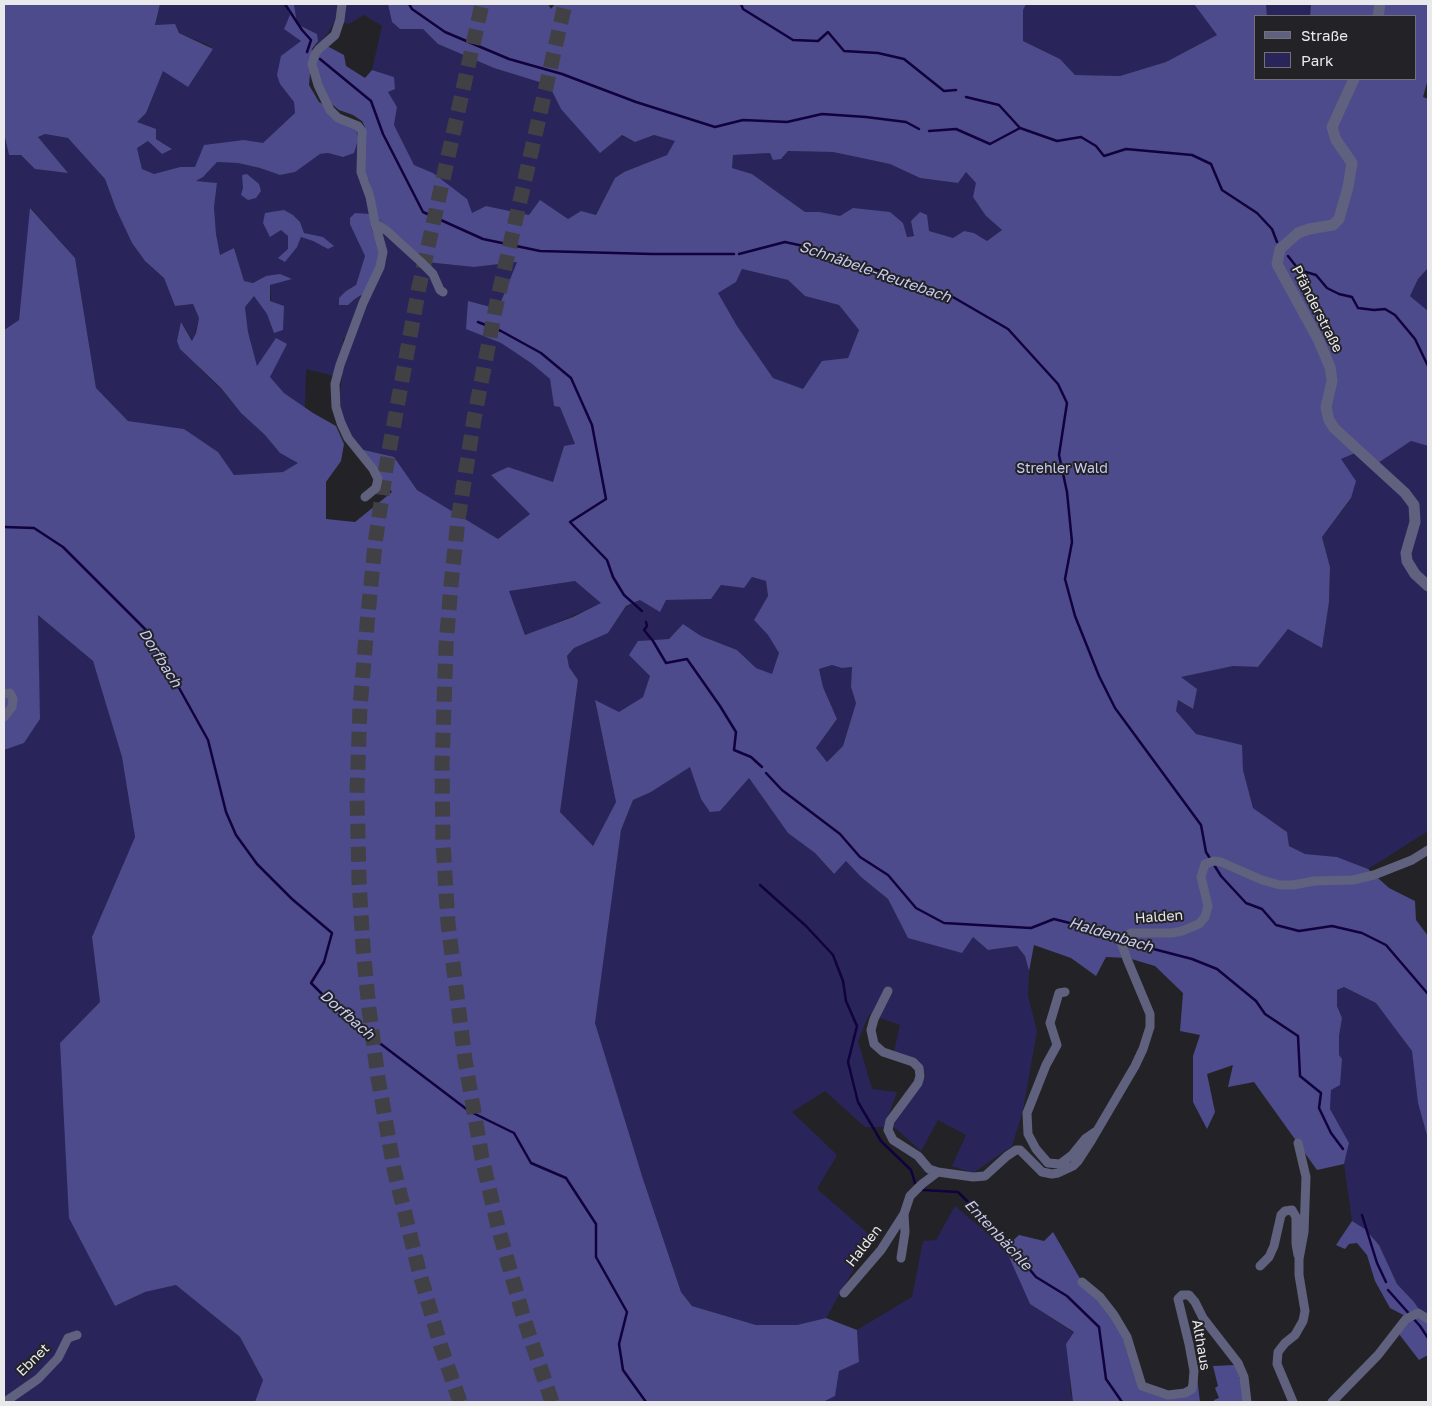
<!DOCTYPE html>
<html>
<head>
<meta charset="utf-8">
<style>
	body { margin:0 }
	#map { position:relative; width:1432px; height:1406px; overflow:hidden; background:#232327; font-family:"Golos Text",sans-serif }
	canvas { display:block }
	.frame { position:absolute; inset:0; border:5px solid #e9e9ec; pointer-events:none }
	.legend { position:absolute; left:1254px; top:15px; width:162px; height:65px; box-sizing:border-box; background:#232327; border:1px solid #727276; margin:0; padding:6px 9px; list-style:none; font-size:15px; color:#e9e9ec }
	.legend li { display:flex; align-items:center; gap:10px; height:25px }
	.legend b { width:25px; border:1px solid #727276 }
</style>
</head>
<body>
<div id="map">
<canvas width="1432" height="1406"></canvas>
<div class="frame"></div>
<ul class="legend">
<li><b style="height:6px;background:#60617e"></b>Straße</li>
<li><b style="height:14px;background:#29255b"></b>Park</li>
</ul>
</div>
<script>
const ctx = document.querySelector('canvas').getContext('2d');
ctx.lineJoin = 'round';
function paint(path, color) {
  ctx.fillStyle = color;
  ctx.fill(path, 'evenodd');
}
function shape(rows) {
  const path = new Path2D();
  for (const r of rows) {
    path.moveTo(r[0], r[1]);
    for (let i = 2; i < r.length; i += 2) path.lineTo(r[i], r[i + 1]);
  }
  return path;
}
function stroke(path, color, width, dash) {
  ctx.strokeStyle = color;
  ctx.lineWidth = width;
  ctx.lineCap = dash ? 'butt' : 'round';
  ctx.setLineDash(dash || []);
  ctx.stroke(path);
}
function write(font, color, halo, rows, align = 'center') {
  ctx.font = font + ' "Golos Text",sans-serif';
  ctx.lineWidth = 4;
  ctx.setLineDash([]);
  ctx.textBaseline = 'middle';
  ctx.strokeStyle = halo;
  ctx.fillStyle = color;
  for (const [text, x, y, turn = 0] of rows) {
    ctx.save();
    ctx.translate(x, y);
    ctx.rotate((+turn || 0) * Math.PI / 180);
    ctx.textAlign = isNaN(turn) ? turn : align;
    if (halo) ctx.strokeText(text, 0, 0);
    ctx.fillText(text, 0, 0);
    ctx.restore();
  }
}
paint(shape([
	[160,4,285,4,301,40,278,75,280,84,294,102,295,113,263,144,244,140,195,167,180,167,154,174,142,169,137,148,148,141,162,154,171,148,156,139,137,122,146,113,163,70,188,87,213,49,208,45,179,33,155,25],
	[294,4,388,4,392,22,400,29,423,29,438,44,494,68,550,85,561,109,635,142,654,135,676,141,667,155,624,172,615,178,596,215,581,211,568,219,529,215,486,206,472,214,433,173,414,165,394,125,397,107,388,92,394,77,372,70,382,26,364,15,349,24,335,21,322,42,316,44,318,41,317,34,297,24],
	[1026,4,1194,4,1217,35,1166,62,1120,76,1075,75,1060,59,1023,41,1023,10],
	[1266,4,1311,4,1310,16,1267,16],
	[4,133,9,155,21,155,35,169,67,173,38,137,45,134,68,138,105,179,116,209,132,243,145,261,164,278,175,306,193,304,199,318,193,341,181,322,197,366,221,389,241,413,265,435,280,453,299,463,283,472,234,475,218,452,184,429,128,421,96,388,75,258,31,208,19,320,4,330],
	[358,140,370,214,358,241,365,256,356,285,346,291,348,305,361,295,363,297,348,336,343,339,343,345,334,376,306,369,305,408,284,393,269,377,287,344,257,367,248,332,245,307,254,295,267,314,274,333,270,285,291,279,266,276,253,283,244,281,234,248,220,255,216,234,214,207,217,183,195,181,203,177,216,162,238,163,260,168,280,175,294,172,320,154,328,153,343,157],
	[293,215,300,222,304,233,313,235,328,249,313,241,301,237,297,247,288,249,288,236,281,229,271,236],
	[788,151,833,152,890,164,920,178,958,183,966,172,976,183,986,216,1002,230,987,241,974,233,964,231,953,238,928,231,907,237,840,216,820,212,805,212,752,174,731,168,733,155,770,153,781,159],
	[382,234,426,262,474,267,517,262,498,309,466,328,501,343,531,363,550,379,554,406,560,406,575,445,564,446,553,482,508,467,491,475,530,514,498,539,417,490,394,457,360,449,346,427,341,411,340,395,342,374,347,355,367,301,382,272,387,256],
	[1428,268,1428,311,1410,296,1418,279],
	[742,269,788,280,805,296,839,305,859,330,848,358,822,362,803,390,773,378,737,326,717,293,736,282],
	[1411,441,1428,446,1428,831,1368,869,1337,857,1305,854,1289,846,1287,832,1253,808,1243,770,1241,745,1196,734,1176,711,1178,700,1192,709,1180,677,1233,666,1258,667,1288,629,1322,647,1329,602,1330,567,1322,537,1351,499,1341,459,1360,451,1375,465],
	[752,577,766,581,768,596,754,620,768,635,779,653,772,675,756,668,737,650,701,636,683,624,669,639,638,641,650,676,643,697,619,712,595,701,616,802,593,846,560,812,578,680,569,667,567,656,574,648,608,633,626,607,640,600,711,599,721,585,743,588],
	[575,581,602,603,526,636,508,591],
	[37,614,93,661,122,757,135,837,92,937,100,1002,60,1043,63,1096,115,1306,145,1292,176,1285,240,1337,263,1380,255,1402,4,1402,4,750,24,743,40,719],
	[832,665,842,668,852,667,851,687,856,703,843,746,827,762,816,748,837,719,823,687,819,669],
	[691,766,701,799,720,811,749,778,788,833,815,853,833,874,846,861,861,877,888,899,908,938,973,937,988,950,1017,946,1025,956,1029,971,1028,996,1037,1031,1023,1110,1012,1146,973,1173,952,1166,966,1135,938,1120,921,1151,893,1126,926,1076,920,1062,894,1052,900,1025,869,1014,858,1041,872,1089,897,1092,884,1127,865,1127,825,1091,792,1112,837,1155,817,1189,872,1237,826,1318,797,1325,756,1325,692,1306,681,1292,643,1179,595,1023,621,830,633,800,651,792],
	[1344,987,1376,1003,1412,1050,1418,1103,1428,1139,1428,1322,1414,1302,1397,1284,1379,1245,1365,1229,1352,1221,1344,1164,1349,1143,1330,1109,1331,1090,1339,1055,1339,1036,1342,1018,1337,1006,1337,990],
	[955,1206,1005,1248,1030,1304,1074,1333,1070,1389,1073,1402,823,1402,835,1395,839,1371,859,1361,857,1330,912,1297,923,1241,936,1240]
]), '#29255b');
paint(shape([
	[4,4,160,4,155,25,175,24,179,33,213,49,188,87,163,71,146,113,137,122,156,129,156,139,172,149,162,154,148,141,137,148,142,169,154,174,180,167,195,167,204,145,244,140,263,143,295,113,294,102,280,84,277,75,281,56,301,41,284,29,290,15,285,4,294,4,297,24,317,34,318,41,312,49,309,85,319,102,350,120,356,127,358,140,354,153,343,157,328,153,320,154,295,172,280,175,260,168,238,163,217,162,203,177,196,181,217,183,214,207,216,234,220,255,234,248,244,281,253,283,266,276,280,274,292,279,270,285,270,301,284,306,283,330,274,333,267,314,254,296,245,307,248,332,257,366,276,338,287,344,270,377,284,393,313,413,336,426,344,444,341,461,326,482,326,519,355,522,392,492,360,449,394,457,417,490,498,539,530,514,491,475,508,467,553,482,564,446,575,444,560,407,554,406,550,379,531,363,501,343,466,329,468,301,498,309,517,262,474,267,426,262,376,217,369,180,363,176,365,127,362,121,353,115,339,110,318,93,315,83,317,56,327,46,344,55,346,66,365,78,372,70,394,77,395,89,388,92,397,107,394,125,414,165,433,173,467,199,472,213,486,206,529,215,540,200,568,219,581,211,596,215,615,178,624,172,667,155,675,141,654,135,635,142,622,135,600,153,561,109,549,85,494,68,438,44,423,29,400,29,392,22,388,4,548,4,551,9,555,4,1026,4,1023,10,1023,41,1060,59,1075,75,1120,76,1166,62,1217,35,1194,4,1266,4,1267,16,1256,16,1256,79,1295,80,1416,79,1416,16,1310,16,1311,4,1428,4,1428,79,1423,97,1428,99,1428,268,1418,279,1410,296,1428,311,1428,446,1411,441,1375,465,1360,451,1341,459,1356,481,1351,498,1322,537,1330,567,1329,602,1322,648,1288,629,1258,667,1233,666,1181,677,1197,689,1193,709,1178,700,1176,711,1196,734,1242,745,1243,770,1253,808,1287,832,1289,846,1305,854,1337,857,1368,869,1389,888,1415,901,1416,920,1428,936,1428,1139,1418,1103,1412,1051,1376,1003,1344,987,1337,990,1337,1006,1342,1018,1339,1036,1339,1055,1342,1059,1340,1085,1331,1090,1330,1109,1349,1143,1344,1164,1317,1170,1254,1082,1228,1087,1233,1065,1207,1074,1215,1112,1207,1129,1193,1102,1193,1056,1200,1035,1180,1031,1183,993,1155,966,1128,958,1106,957,1096,976,1071,958,1034,945,1029,971,1025,956,1017,946,988,950,973,937,962,953,908,938,888,899,861,877,846,861,834,874,815,853,788,833,749,778,720,811,710,812,701,799,690,767,651,792,633,800,621,830,595,1023,643,1179,681,1292,692,1306,756,1325,797,1325,826,1318,857,1330,859,1362,839,1371,835,1396,823,1402,255,1402,263,1380,240,1337,176,1285,145,1292,115,1306,69,1218,60,1043,100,1002,92,937,135,837,122,757,93,661,38,615,40,719,24,743,4,750,4,330,19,320,30,208,75,258,96,388,128,421,184,429,218,452,234,475,283,472,298,463,280,453,265,435,241,413,221,388,180,349,177,341,181,322,192,341,196,333,199,318,193,304,175,306,164,278,145,261,132,243,116,209,105,179,68,138,45,134,38,137,68,173,35,169,21,155,9,155,4,133],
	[788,151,833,152,890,164,920,178,958,183,966,172,976,183,973,197,986,216,1002,230,987,241,974,233,964,231,953,238,929,231,927,215,920,212,911,221,914,236,907,237,903,223,890,212,853,208,840,216,820,212,805,212,752,174,732,168,733,155,770,153,773,160,781,159],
	[742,269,788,280,805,296,839,305,859,330,848,358,822,361,803,389,773,378,737,326,718,293,736,282],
	[752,577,766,581,768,596,754,620,768,635,779,653,772,674,756,668,737,650,701,636,683,624,669,639,638,641,629,655,650,676,643,697,619,712,595,700,616,802,593,846,560,812,578,680,569,667,567,656,574,648,608,633,626,606,640,600,660,612,666,600,711,599,721,585,744,588],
	[575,581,601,603,573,617,525,635,509,591],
	[832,665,842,668,852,667,851,687,856,703,843,746,827,762,816,748,837,719,823,687,819,669],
	[247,174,259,184,261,191,256,198,248,200,241,195,243,188,242,175],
	[284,210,293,215,300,222,304,233,323,237,334,246,328,249,313,241,301,237,297,247,285,262,278,258,288,249,288,236,281,230,270,237,263,223,265,213],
	[355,213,370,214,372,230,378,246,380,258,363,297,361,295,355,299,348,305,339,305,339,298,346,291,356,285,365,256,350,224,350,218],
	[1352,1221,1365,1229,1379,1245,1397,1284,1414,1302,1428,1322,1428,1355,1419,1360,1399,1334,1411,1319,1390,1308,1375,1281,1367,1255,1357,1243,1349,1244,1345,1249,1336,1245],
	[1053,1232,1082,1282,1114,1315,1142,1386,1154,1392,1185,1393,1197,1377,1200,1402,1073,1402,1066,1344,1074,1332,1030,1304,1005,1248,1019,1235,1044,1241],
	[1235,1365,1241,1382,1245,1402,1209,1402,1214,1402,1214,1400,1219,1398,1215,1388,1218,1386,1213,1366]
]), '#4d4b8b');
stroke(shape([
	[285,4,302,30,311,40,307,52],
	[409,4,412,9,445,32,509,59,562,74,636,102,715,127,743,120,787,122,822,114,866,117,906,122,919,129],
	[741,4,743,9,793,40,818,41,828,32,844,51,878,53,904,59,944,91,956,90],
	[320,59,371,101,383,134,423,212,483,239,540,251,652,254,734,254],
	[966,97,999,105,1020,128,1057,141,1081,137,1096,146,1104,156,1126,149,1192,155,1211,164,1222,190,1257,213,1272,229,1277,242],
	[929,131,956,129,990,144,1020,128],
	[739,254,785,242,808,247,946,293,1008,329,1058,384,1067,403,1059,455,1067,492,1072,542,1065,579,1075,616,1099,676,1115,708,1201,825,1206,852,1221,876,1246,903,1262,909,1276,925,1299,931,1332,926,1362,933,1386,945,1428,994],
	[1288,256,1299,270,1316,275,1327,288,1339,294,1352,297,1358,308,1374,310,1385,309,1395,315,1415,339,1428,366],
	[478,322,501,331,541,353,571,378,592,425,606,499,570,522,607,560,613,577,624,595,642,611],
	[4,527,34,528,63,547,148,632,208,740,226,812,236,835,257,864,292,899,332,933,324,962,311,983,344,1016,469,1111,514,1133,531,1163,566,1178,596,1224,596,1257,627,1312,619,1344,623,1370,646,1402],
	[646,622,647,626,644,630,653,641,666,663,687,659,720,706,736,732,734,750,751,757,762,767],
	[766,773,782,790,840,834,860,857,888,875,916,908,944,923,1031,928,1054,919,1105,932,1120,937],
	[760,885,806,926,833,955,843,981,846,1001,857,1026,848,1062,858,1102,881,1141,911,1170,915,1183,923,1190,958,1192,999,1233,1036,1277,1067,1296,1099,1327,1106,1379,1122,1402],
	[1125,939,1142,946,1192,959,1217,969,1256,1001,1265,1014,1298,1036,1300,1076,1321,1093,1319,1108,1331,1133,1343,1149],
	[1362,1215,1377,1263,1386,1282],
	[1388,1290,1420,1326,1428,1338]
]), '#11023d', 2.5);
stroke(shape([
	[460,1402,441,1347,419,1271,394,1169,378,1078,369,1009,363,948,359,881,357,794,360,707,367,625,375,544,387,462,419,287,482,4],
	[552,1402,524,1319,498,1227,482,1158,465,1060,448,923,443,843,442,764,446,646,451,585,458,520,474,419,496,306,565,4]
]), '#414145', 15, [15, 8]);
stroke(shape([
	[342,4,340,20,335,35,319,49,315,54,312,64,318,85,330,110,338,118,358,126,362,131,361,172,370,197,375,223,383,252,380,267,363,303,340,365,335,384,336,407,341,423,348,438,373,469,378,479,376,488,365,497],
	[375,223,387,231,421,262,433,274,440,290,443,292],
	[4,694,10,693,13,699,12,707,4,717],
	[888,991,874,1019,871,1030,874,1044,883,1052,913,1062,919,1068,920,1076,918,1083,890,1121,888,1130,893,1140,918,1156,929,1169,938,1172,973,1177,985,1176,1007,1156,1016,1150,1020,1150,1042,1172,1052,1174,1058,1173,1073,1166,1078,1161,1091,1141,1135,1066,1143,1049,1150,1027,1150,1014,1127,959,1121,942,1123,938,1131,933,1172,933,1182,931,1199,924,1205,917,1208,906,1201,877,1205,864,1214,861,1221,862,1262,880,1280,885,1293,885,1314,881,1353,880,1374,875,1412,860,1428,850],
	[1065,992,1059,993,1050,1023,1057,1045,1046,1065,1027,1113,1028,1134,1036,1149,1048,1163,1060,1164,1072,1155,1085,1139,1095,1132],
	[901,1258,905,1232,904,1214,910,1196,922,1184,938,1172],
	[1260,1266,1269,1257,1274,1246,1281,1215,1285,1211,1292,1210,1296,1217,1296,1244,1298,1255],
	[1082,1282,1100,1297,1114,1315,1127,1337,1142,1386,1168,1395,1185,1393,1192,1389,1193,1383,1194,1371,1189,1344,1178,1299,1182,1295,1189,1295,1195,1302,1203,1318,1238,1363,1244,1377,1247,1402],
	[844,1293,881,1250,904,1214],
	[5,1402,38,1379,58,1358,68,1338,77,1335],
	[1293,1402,1277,1364,1278,1352,1285,1343,1295,1335,1303,1321,1305,1311,1299,1275,1299,1259,1304,1232,1306,1177,1298,1143],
	[1332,1402,1378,1355,1406,1319,1418,1313,1428,1319]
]), '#60617e', 9);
stroke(shape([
	[1378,16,1380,4],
	[1354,79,1332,127,1336,140,1352,163,1348,187,1339,219,1333,225,1309,229,1298,233,1280,249,1277,264,1318,339,1330,367,1332,381,1326,407,1329,420,1334,428,1405,493,1414,505,1415,522,1406,553,1407,561,1415,574,1428,586]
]), '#60617e', 11);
write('14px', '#e9e9ec', '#232327', [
	["Pfänderstraße",1317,309,63],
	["Halden",1159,917,-4],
	["Halden",864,1246,-52],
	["Althaus",1201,1345,80],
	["Ebnet",33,1360,-45]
]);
write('14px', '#c9cbf1', '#232327', [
	["Strehler Wald",1062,469]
]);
write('italic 15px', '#c9cbf1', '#232327', [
	["Schnäbele-Reutebach",875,272,19],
	["Dorfbach",160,658,58],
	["Haldenbach",1111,935,17],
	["Dorfbach",347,1015,41],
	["Entenbächle",998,1235,47]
]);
</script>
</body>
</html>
